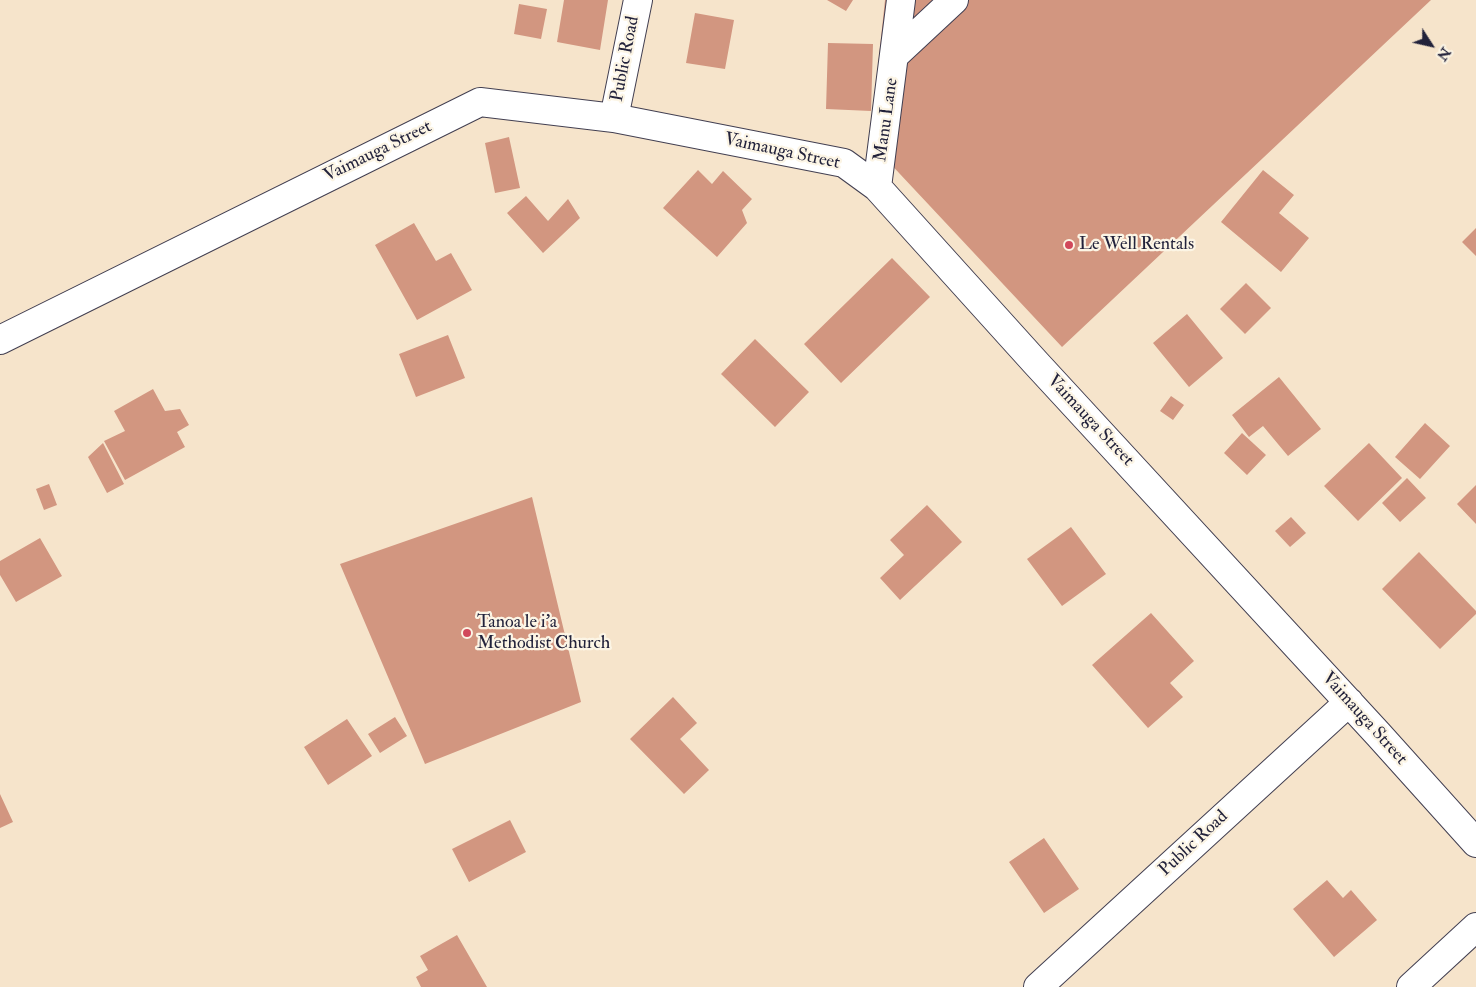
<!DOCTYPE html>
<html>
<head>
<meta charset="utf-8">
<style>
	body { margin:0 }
	#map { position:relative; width:1476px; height:987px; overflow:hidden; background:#f6e4cb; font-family:"IM FELL Double Pica",serif }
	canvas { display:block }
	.north { position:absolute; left:1406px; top:20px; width:50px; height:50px; -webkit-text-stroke:4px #fcf5e5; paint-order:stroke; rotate:125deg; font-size:14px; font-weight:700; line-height:20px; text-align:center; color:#22223b }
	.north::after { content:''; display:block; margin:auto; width:18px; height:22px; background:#22223b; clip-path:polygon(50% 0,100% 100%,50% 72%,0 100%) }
</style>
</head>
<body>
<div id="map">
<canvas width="1476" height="987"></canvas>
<div class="north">N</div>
</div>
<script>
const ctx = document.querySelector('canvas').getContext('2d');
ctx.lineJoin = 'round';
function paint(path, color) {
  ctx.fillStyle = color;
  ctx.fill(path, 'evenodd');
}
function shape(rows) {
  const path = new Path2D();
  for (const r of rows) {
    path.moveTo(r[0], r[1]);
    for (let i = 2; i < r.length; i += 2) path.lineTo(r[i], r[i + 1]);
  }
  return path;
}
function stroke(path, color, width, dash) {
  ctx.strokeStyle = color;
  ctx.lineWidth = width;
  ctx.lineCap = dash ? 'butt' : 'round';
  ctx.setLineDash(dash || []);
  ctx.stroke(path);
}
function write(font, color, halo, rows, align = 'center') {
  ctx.font = font + ' "IM FELL Double Pica",serif';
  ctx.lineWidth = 4.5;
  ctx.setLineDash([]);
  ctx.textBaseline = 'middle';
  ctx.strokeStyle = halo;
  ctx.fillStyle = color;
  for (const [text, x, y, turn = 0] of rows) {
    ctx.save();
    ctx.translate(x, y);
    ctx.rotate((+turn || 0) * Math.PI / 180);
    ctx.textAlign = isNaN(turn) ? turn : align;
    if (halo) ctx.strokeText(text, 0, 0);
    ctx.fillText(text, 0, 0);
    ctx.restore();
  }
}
paint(shape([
	[564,0,608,0,600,50,557,42],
	[827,0,853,0,846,11],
	[885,0,1431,0,1062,347,870,142],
	[519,4,547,9,541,39,514,34],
	[695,13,734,20,725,69,686,63],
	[828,43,873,44,871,111,826,109],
	[509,137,520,188,495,193,485,143],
	[698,170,712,184,723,171,752,199,742,210,747,223,717,257,663,208],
	[1263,170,1294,195,1279,213,1309,238,1281,272,1221,222],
	[526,196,548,221,568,199,580,218,543,253,507,213],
	[414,223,436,261,451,253,472,290,417,320,375,245],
	[1476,228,1476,256,1462,242],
	[892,258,930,297,841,383,804,344],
	[1246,283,1271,308,1245,334,1220,309],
	[1187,314,1223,358,1189,387,1153,343],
	[448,335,465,378,416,397,399,354],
	[755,339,809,392,775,427,721,374],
	[1279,377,1321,429,1288,456,1263,426,1249,437,1232,415],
	[153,389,165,411,180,409,189,425,177,432,185,447,125,480,104,441,125,431,114,411],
	[1171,396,1184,405,1173,420,1160,411],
	[1425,423,1450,446,1420,479,1395,457],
	[1242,433,1266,455,1247,475,1224,453],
	[103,443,124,484,107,493,88,457],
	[1369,443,1402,478,1358,521,1324,486],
	[1407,478,1426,498,1400,522,1382,503],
	[49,484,57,505,44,510,36,489],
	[1476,485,1476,524,1457,504],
	[532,497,581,702,425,764,340,564],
	[927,505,962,542,900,600,880,578,904,555,890,540],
	[1291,517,1306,533,1290,547,1275,531],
	[1071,527,1106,574,1062,606,1027,559],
	[40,538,62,576,16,602,0,575,0,561],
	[1419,552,1476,611,1476,614,1440,649,1382,589],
	[1151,613,1194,661,1170,683,1183,697,1148,728,1092,665],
	[673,697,697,723,680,739,709,770,684,794,630,739],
	[395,717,407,736,380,753,368,734],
	[347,719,372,756,328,785,304,747],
	[0,794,13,822,0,828],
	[510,820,526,852,469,882,452,849],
	[1044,838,1079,889,1044,913,1009,862],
	[1327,880,1343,898,1351,890,1377,920,1334,957,1293,909],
	[457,935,487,987,421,987,416,977,428,970,420,956]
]), '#d29680');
const minor = shape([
	[896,54,954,0],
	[614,118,638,0],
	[877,187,901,0],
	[0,340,480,102,614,118,844,163,877,187,1035,362,1378,734,1476,843],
	[1038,987,1349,702],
	[1411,987,1476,927]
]);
stroke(minor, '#423f51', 30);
stroke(minor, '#fff', 28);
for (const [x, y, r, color] of [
	[1069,245,5,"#d1495b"],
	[467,633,5,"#d1495b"]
]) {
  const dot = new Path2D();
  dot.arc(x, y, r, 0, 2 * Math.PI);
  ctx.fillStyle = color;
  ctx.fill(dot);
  stroke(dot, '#fcf5e5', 2);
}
write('18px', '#22223b', '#fcf5e5', [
	["Public Road",626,59,-79],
	["Manu Lane",887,120,-82],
	["Vaimauga Street",378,152,-26],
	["Vaimauga Street",782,152,12],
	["Vaimauga Street",1090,421,47],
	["Vaimauga Street",1364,719,48],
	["Public Road",1194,844,-43]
]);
write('18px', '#22223b', '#fcf5e5', [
	["Le Well Rentals",1079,245],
	["Tanoa le i'a",477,623],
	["Methodist Church",477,644]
], 'left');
</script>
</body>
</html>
